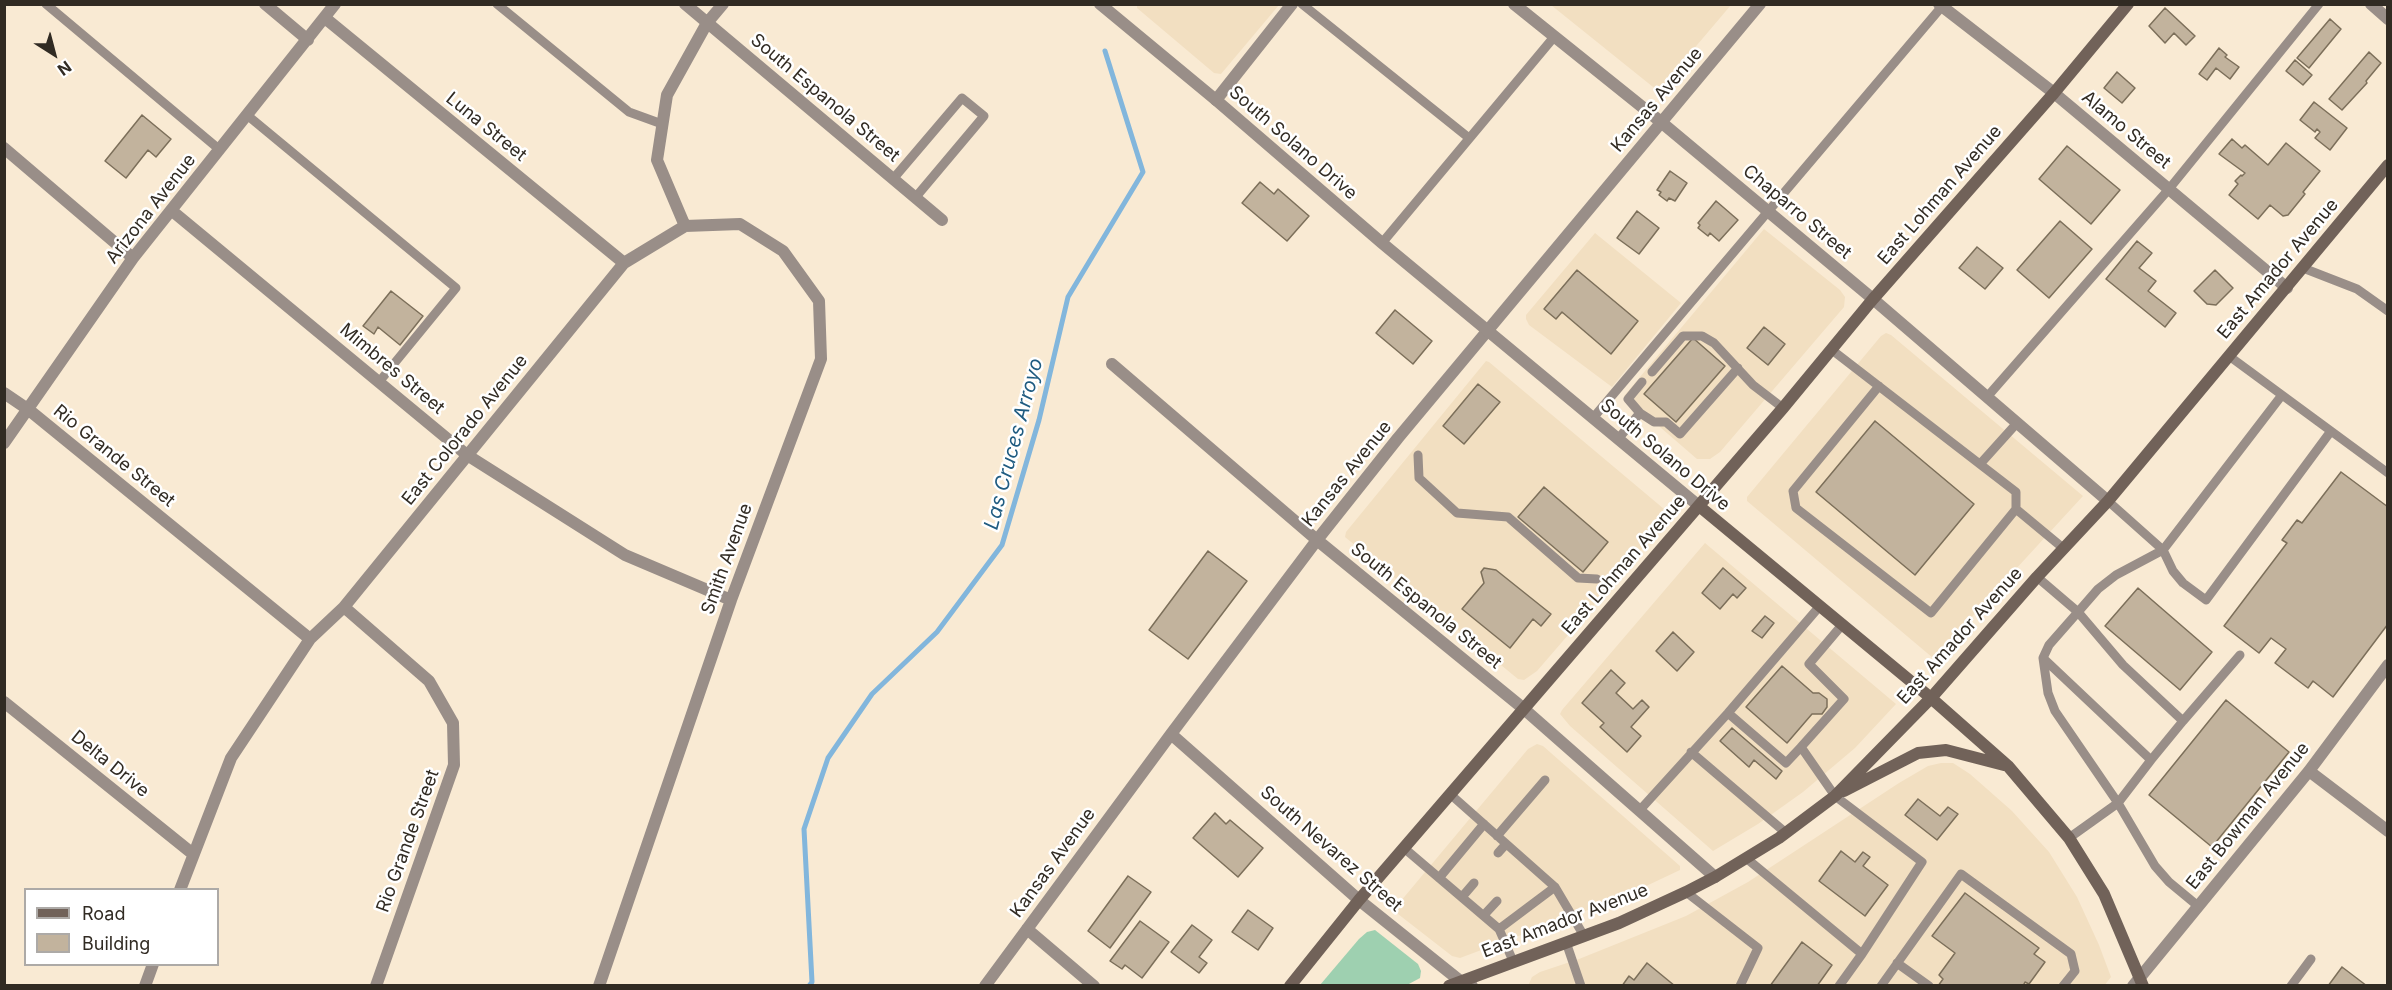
<!DOCTYPE html>
<html>
<head>
<meta charset="utf-8">
<style>
	body { margin:0 }
	#map { position:relative; width:2392px; height:990px; overflow:hidden; background:#f9ead3; font-family:Inter,sans-serif }
	canvas { display:block }
	.frame { position:absolute; inset:0; border:6px solid #312b23; pointer-events:none }
	.legend { position:absolute; left:24px; top:888px; width:195px; height:78px; box-sizing:border-box; background:#fff; border:2px solid #adaaa7; margin:0; padding:8px 10px; list-style:none; font-size:18px; color:#312b23 }
	.legend li { display:flex; align-items:center; gap:12px; height:30px }
	.legend b { width:30px; border:2px solid #adaaa7 }
	.north { position:absolute; left:24px; top:24px; width:60px; height:60px; -webkit-text-stroke:4px #fff; paint-order:stroke; rotate:144deg; font-size:16px; font-weight:700; line-height:24px; text-align:center; color:#312b23 }
	.north::after { content:''; display:block; margin:auto; width:21px; height:27px; background:#312b23; clip-path:polygon(50% 0,100% 100%,50% 72%,0 100%) }
</style>
</head>
<body>
<div id="map">
<canvas width="2392" height="990"></canvas>
<div class="frame"></div>
<ul class="legend">
<li><b style="height:8px;background:#716259"></b>Road</li>
<li><b style="height:16px;background:#c2b39d"></b>Building</li>
</ul>
<div class="north">N</div>
</div>
<script>
const ctx = document.querySelector('canvas').getContext('2d');
ctx.lineJoin = 'round';
function paint(path, color) {
  ctx.fillStyle = color;
  ctx.fill(path, 'evenodd');
}
function shape(rows) {
  const path = new Path2D();
  for (const r of rows) {
    path.moveTo(r[0], r[1]);
    for (let i = 2; i < r.length; i += 2) path.lineTo(r[i], r[i + 1]);
  }
  return path;
}
function stroke(path, color, width, dash) {
  ctx.strokeStyle = color;
  ctx.lineWidth = width;
  ctx.lineCap = dash ? 'butt' : 'round';
  ctx.setLineDash(dash || []);
  ctx.stroke(path);
}
function write(font, color, halo, rows, align = 'center') {
  ctx.font = font + ' Inter,sans-serif';
  ctx.lineWidth = 5;
  ctx.setLineDash([]);
  ctx.textBaseline = 'middle';
  ctx.strokeStyle = halo;
  ctx.fillStyle = color;
  for (const [text, x, y, turn = 0] of rows) {
    ctx.save();
    ctx.translate(x, y);
    ctx.rotate((+turn || 0) * Math.PI / 180);
    ctx.textAlign = isNaN(turn) ? turn : align;
    if (halo) ctx.strokeText(text, 0, 0);
    ctx.fillText(text, 0, 0);
    ctx.restore();
  }
}
paint(shape([
	[1137,5,1137,4,1279,5,1221,74,1214,73,1137,8],
	[1551,5,1731,5,1658,91],
	[1764,229,1840,290,1845,297,1844,307,1720,452,1710,459,1697,459,1624,396],
	[1595,233,1681,303,1612,387,1529,325,1526,319,1526,315],
	[1886,333,1891,335,2083,496,1935,657,1933,658,1747,501,1747,497,1881,336],
	[1486,361,1489,362,1664,509,1662,526,1537,671,1524,680,1518,679,1345,537,1346,532],
	[1705,543,1896,704,1855,748,1803,792,1758,824,1713,851,1570,726,1560,714,1562,710],
	[1537,744,1543,746,1680,866,1680,870,1625,896,1468,955,1460,958,1452,956,1398,914,1395,908,1528,749],
	[1941,763,1953,763,1970,774,2012,811,2049,852,2077,897,2099,945,2111,977,2104,986,1528,986,1532,977,1540,972,1579,959,1686,916,1748,882,1899,783,1928,766]
]), '#f2dfc1');
paint(shape([
	[1375,930,1418,964,1421,971,1420,978,1407,985,1320,985,1359,939,1367,932]
]), '#9ed0b0');
stroke(shape([
	[809,986,812,982,804,829,828,758,872,694,937,632,1002,545,1039,420,1068,297,1143,172,1105,51]
]), '#82b6dc', 5);
const building = shape([
	[2165,8,2195,36,2186,45,2174,33,2165,43,2149,26,2165,8],
	[2330,19,2341,29,2309,68,2297,58,2330,19],
	[2219,48,2227,55,2225,57,2239,67,2230,79,2216,68,2207,80,2199,74,2219,48],
	[2369,52,2381,63,2366,81,2367,83,2342,110,2329,99,2369,52],
	[2295,60,2312,75,2303,85,2286,71,2295,60],
	[2117,72,2135,88,2122,103,2104,88,2117,72],
	[2314,102,2347,128,2330,150,2315,138,2320,132,2317,129,2315,132,2300,120,2314,102],
	[142,115,171,139,156,157,148,150,126,178,105,161,142,115],
	[2232,139,2242,148,2245,145,2268,165,2286,143,2320,171,2303,192,2305,194,2288,215,2283,216,2270,205,2258,219,2229,195,2238,184,2235,181,2241,175,2242,176,2245,173,2219,154,2232,139],
	[2067,146,2120,190,2091,224,2039,179,2067,146],
	[1670,171,1687,183,1675,201,1669,198,1667,201,1659,195,1661,192,1657,190,1670,171],
	[1260,182,1274,194,1278,189,1309,216,1287,241,1242,203,1260,182],
	[1716,201,1738,220,1719,241,1710,233,1708,236,1698,228,1700,225,1698,223,1716,201],
	[1637,211,1659,228,1639,254,1617,238,1637,211],
	[2060,221,2092,249,2049,298,2017,270,2060,221],
	[2137,241,2152,253,2139,268,2156,281,2148,291,2176,313,2165,327,2106,279,2137,241],
	[1977,247,2003,268,1985,289,1959,268,1977,247],
	[1577,270,1638,321,1611,354,1562,312,1556,319,1544,309,1577,270],
	[2215,270,2233,288,2216,305,2207,304,2194,291,2215,270],
	[391,291,423,316,400,345,378,327,374,334,363,326,391,291],
	[1395,310,1432,341,1413,364,1376,333,1395,310],
	[1764,327,1785,344,1768,365,1747,348,1764,327],
	[1693,338,1725,366,1676,422,1644,394,1693,338],
	[1478,384,1500,402,1464,444,1443,426,1478,384],
	[1875,421,1974,504,1915,575,1816,492,1875,421],
	[2341,472,2388,507,2388,624,2333,697,2313,681,2308,688,2275,663,2286,649,2271,638,2259,653,2224,626,2287,543,2282,540,2297,520,2302,523,2341,472],
	[1544,487,1608,542,1583,572,1518,517,1544,487],
	[1208,551,1247,581,1188,659,1149,630,1208,551],
	[1484,568,1496,570,1551,614,1541,626,1533,619,1510,648,1462,609,1484,583,1481,572,1484,568],
	[1723,568,1746,588,1737,598,1733,594,1720,609,1702,593,1723,568],
	[2138,588,2212,652,2180,690,2105,626,2138,588],
	[1765,616,1774,623,1762,638,1752,631,1765,616],
	[1673,632,1694,652,1677,671,1656,651,1673,632],
	[1782,666,1813,693,1819,693,1827,699,1827,707,1822,714,1812,714,1787,743,1746,707,1782,666],
	[1611,670,1625,683,1616,693,1633,709,1642,700,1649,707,1631,727,1641,736,1627,752,1600,727,1604,723,1582,703,1611,670],
	[2226,700,2289,752,2212,847,2149,795,2226,700],
	[1732,728,1782,771,1776,779,1754,760,1749,767,1720,741,1732,728],
	[1918,799,1940,816,1948,807,1958,814,1937,840,1905,815,1918,799],
	[1215,813,1226,824,1230,820,1263,848,1238,877,1193,838,1215,813],
	[1841,851,1855,862,1863,852,1870,857,1863,866,1888,885,1865,916,1819,881,1841,851],
	[1128,876,1151,892,1110,948,1088,931,1128,876],
	[1965,893,2039,948,2034,954,2045,962,2029,984,2025,982,2023,986,1938,986,1943,979,1939,975,1955,953,1932,936,1965,893],
	[1248,910,1273,928,1258,950,1232,932,1248,910],
	[1140,921,1169,942,1142,978,1125,965,1122,969,1110,961,1140,921],
	[1192,925,1212,940,1199,957,1207,963,1199,973,1171,952,1192,925],
	[1802,942,1832,965,1817,986,1770,986,1802,942],
	[1647,963,1675,986,1622,986,1629,976,1634,980,1647,963],
	[2342,967,2367,986,2328,986,2342,967]
]);
paint(building, '#c2b39d');
stroke(building, '#7c6f5a', 1.5);
stroke(shape([
	[46,4,220,150],
	[497,4,629,112,662,124],
	[1302,4,1469,138],
	[247,115,456,288,379,382],
	[893,179,962,98,984,116,915,198],
	[1382,243,1554,37],
	[2303,268,2357,289,2388,311],
	[1832,350,2016,492,2016,509,2063,548],
	[2229,356,2388,473],
	[1652,372,1683,336,1702,336,1714,343,1753,385,1783,408],
	[1642,382,1628,399,1640,413,1654,422,1666,422,1680,434,1738,368],
	[1879,386,1793,491,1796,508,1931,613,2016,509],
	[1987,397,2169,189,2319,4],
	[1593,418,1944,4],
	[1618,439,1640,413],
	[1418,455,1419,478,1457,513,1508,517,1578,578,1597,579],
	[1981,463,2017,423],
	[2108,501,2163,550,2282,395],
	[2037,577,2078,612,2098,589,2116,575,2163,550,2173,571,2183,583,2206,600,2331,431],
	[2043,658,2151,760,2183,721,2123,665,2078,612,2049,645,2043,658,2048,693,2055,711,2118,803,2151,760],
	[1728,713,1786,763,1801,747],
	[2183,721,2240,655],
	[1691,752,1786,833],
	[1450,794,1555,887,1584,936],
	[1639,811,1728,713,1819,607],
	[1497,836,1545,780],
	[2069,838,2118,803,2155,866,2169,882,2198,906],
	[1404,848,1499,929,1513,961],
	[1498,853,1506,844],
	[1746,858,1862,954,1922,862,1835,796,1801,747,1844,699,1809,664,1842,625],
	[1439,878,1484,824],
	[1686,892,1758,948,1740,986],
	[1462,897,1474,883],
	[1484,915,1497,901],
	[1499,929,1555,887],
	[1566,942,1581,986],
	[1897,963,1929,986],
	[1839,986,1862,954],
	[1881,986,1961,874,2071,954,2075,971,2063,986],
	[2291,986,2311,959]
]), '#998e88', 9);
stroke(shape([
	[265,4,308,40],
	[685,4,942,220],
	[1514,4,1661,122,1873,299,2108,501],
	[1939,4,2054,93,2287,288],
	[325,18,624,263],
	[1216,100,1292,4],
	[4,148,133,258],
	[171,210,467,455,625,555,731,600],
	[1112,364,1317,540,1524,709,1715,877],
	[4,393,29,410,310,639],
	[4,443,133,258,335,4],
	[344,607,429,681,453,723,454,765,376,986],
	[4,702,193,854],
	[1171,734,1359,900,1459,980,1472,986],
	[2309,771,2388,831],
	[180,890,231,758,310,639,344,607,624,263,685,226,657,160,667,95,707,23,723,4],
	[1027,929,1094,986],
	[145,986,153,964],
	[599,986,731,600,821,359,819,301,783,251,740,224,685,226],
	[985,986,1171,734,1317,540,1398,438,1760,4],
	[2133,986,2309,771,2388,665]
]), '#998e88', 12);
stroke(shape([
	[1100,4,1216,100,1382,243,1699,506],
	[2371,4,2388,19]
]), '#998e88', 12);
stroke(shape([
	[1699,506,1931,698,2008,766,2069,838,2104,894,2143,986],
	[1844,791,1918,753,1946,750,2004,765],
	[1290,986,1359,900,1783,408,1873,299,2054,93,2128,4],
	[1449,986,1619,923,1686,892,1715,877,1779,838,1835,796,1931,698,2037,577,2108,501,2388,165]
]), '#716259', 12);
write('18px', '#312b23', '#fff', [
	["South Espanola Street",825,98,40],
	["Kansas Avenue",1657,100,-50],
	["Luna Street",486,127,39],
	["Alamo Street",2126,130,40],
	["South Solano Drive",1293,143,41],
	["East Lohman Avenue",1940,195,-49],
	["Arizona Avenue",151,209,-52],
	["Chaparro Street",1797,212,40],
	["East Amador Avenue",2278,269,-50],
	["Mimbres Street",392,369,40],
	["East Colorado Avenue",465,430,-51],
	["South Solano Drive",1665,455,40],
	["Rio Grande Street",114,456,39],
	["Kansas Avenue",1347,474,-51],
	["Smith Avenue",727,559,-70],
	["East Lohman Avenue",1624,565,-49],
	["South Espanola Street",1426,606,39],
	["East Amador Avenue",1960,636,-48],
	["Delta Drive",110,764,39],
	["East Bowman Avenue",2248,816,-51],
	["Rio Grande Street",408,841,-70],
	["South Nevarez Street",1331,849,41],
	["Kansas Avenue",1053,863,-54],
	["East Amador Avenue",1565,921,-21]
]);
write('italic 20px', '#205c81', '#fff', [
	["Las Cruces Arroyo",1014,444,-75]
]);
</script>
</body>
</html>
